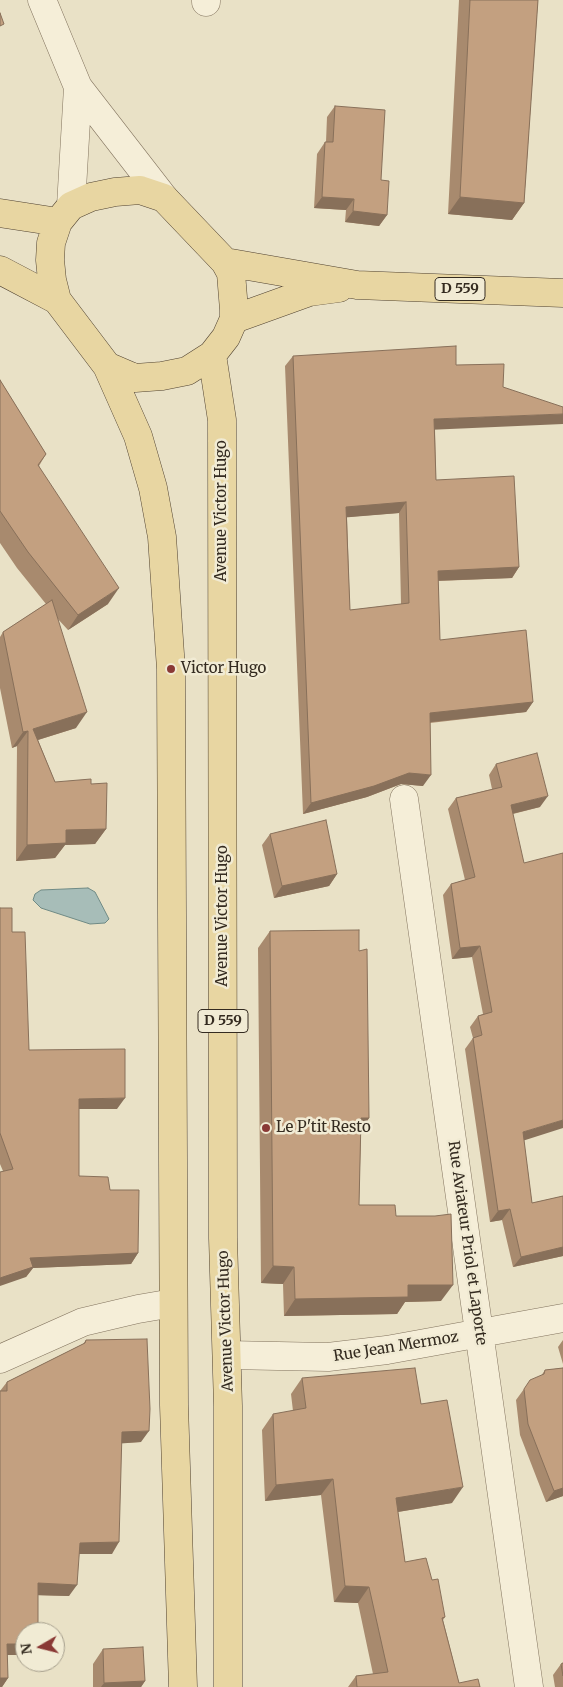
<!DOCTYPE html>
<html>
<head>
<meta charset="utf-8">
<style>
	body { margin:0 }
	#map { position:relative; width:563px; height:1687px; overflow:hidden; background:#e9e1c6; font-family:Merriweather,serif }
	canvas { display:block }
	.north { position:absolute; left:15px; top:1622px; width:50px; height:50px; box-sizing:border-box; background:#f1ebd4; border:1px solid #a59e8c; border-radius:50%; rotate:262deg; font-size:14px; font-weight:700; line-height:20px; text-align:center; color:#342b20 }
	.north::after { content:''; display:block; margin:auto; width:18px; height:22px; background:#8a3935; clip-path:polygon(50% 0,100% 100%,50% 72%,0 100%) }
</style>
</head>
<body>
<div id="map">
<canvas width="563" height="1687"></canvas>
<div class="north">N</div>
</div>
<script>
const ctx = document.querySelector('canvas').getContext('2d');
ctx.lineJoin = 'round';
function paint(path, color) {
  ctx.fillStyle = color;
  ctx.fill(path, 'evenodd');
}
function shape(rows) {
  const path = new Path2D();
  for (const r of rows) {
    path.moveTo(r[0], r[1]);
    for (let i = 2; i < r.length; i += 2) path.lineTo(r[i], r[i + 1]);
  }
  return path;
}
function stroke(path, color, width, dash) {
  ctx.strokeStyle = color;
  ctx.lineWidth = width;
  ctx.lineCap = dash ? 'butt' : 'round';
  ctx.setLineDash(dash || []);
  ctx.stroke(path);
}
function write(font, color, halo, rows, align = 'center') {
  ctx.font = font + ' Merriweather,serif';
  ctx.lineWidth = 5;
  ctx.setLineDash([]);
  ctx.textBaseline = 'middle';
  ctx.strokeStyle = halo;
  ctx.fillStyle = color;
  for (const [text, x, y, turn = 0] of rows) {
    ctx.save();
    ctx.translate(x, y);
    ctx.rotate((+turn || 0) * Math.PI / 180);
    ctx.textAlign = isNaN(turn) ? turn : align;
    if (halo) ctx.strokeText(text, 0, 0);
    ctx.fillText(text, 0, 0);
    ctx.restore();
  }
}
const water = shape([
	[88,888,95,892,109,919,105,923,90,924,41,908,33,900,35,894,41,890,88,888]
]);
paint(water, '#a7bdb8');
stroke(water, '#6f8a85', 1);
const minor = shape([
	[42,0,78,87,164,198],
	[206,0,206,2],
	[71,206,78,87],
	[404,799,529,1687],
	[227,1355,328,1357,387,1350,563,1318],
	[0,1359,83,1322,138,1309,173,1303]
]);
const major = shape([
	[140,190,164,198,225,262,231,273,234,310,234,319,226,337,212,355,187,371,162,376,135,378,107,366,57,300,52,280,50,260,51,243,58,222,71,206,91,197,115,192,140,190],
	[0,213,58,222],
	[225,262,357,285,563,293],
	[0,270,57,300],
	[234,319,309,292,339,288],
	[212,355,222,420,223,1238,228,1406,228,1687],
	[107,366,138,436,153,488,162,537,171,669,174,1405,183,1687]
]);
stroke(minor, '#82735e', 29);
stroke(major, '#504231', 29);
stroke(minor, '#f5eed8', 28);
stroke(major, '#e8d6a2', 28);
paint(shape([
	[459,0,538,0,524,203,512,220,448,214],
	[335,106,381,180,387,215,379,226,345,222,346,210,314,208,317,154,325,142,326,142,327,117],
	[293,356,435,429,436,480,519,567,512,578,438,581,440,640,533,702,526,712,430,723,423,786,401,784,367,797,303,814,285,366],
	[399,513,401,604,350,610,347,517],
	[0,380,46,454,39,466,108,604,68,630,57,618,76,728,38,740,55,782,91,784,106,829,95,844,65,845,55,858,16,861,17,746,12,748,0,688,0,637,3,632,46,604,17,568,0,543],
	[496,764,540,807,513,814,524,1141,532,1203,563,1196,563,1256,513,1267,502,1220,490,1222,465,1049,473,1038,470,1027,478,1016,483,1014,472,957,452,959,443,895,451,884,465,880,448,809,456,798,492,789,489,775],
	[270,834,337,874,329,886,274,898,262,845],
	[0,908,12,932,29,1050,117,1109,79,1109,79,1176,110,1190,138,1253,131,1264,33,1268,26,1277,3,1171,0,1164],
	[270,931,359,951,369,1118,361,1130,359,1205,396,1216,441,1301,405,1302,397,1314,284,1316,283,1284,261,1283,258,948],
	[86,1340,141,1442,121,1443,112,1554,79,1554,69,1596,38,1595,25,1655,7,1655,8,1678,2,1687,0,1687,0,1391,7,1382,83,1344],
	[563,1340,563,1364,558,1347],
	[563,1368,563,1496,546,1502,520,1435,516,1400,524,1389,541,1376,545,1370],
	[302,1378,421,1404,452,1503,398,1512,405,1562,432,1580,445,1617,443,1620,459,1683,480,1687,348,1687,356,1676,373,1674,358,1603,334,1602,321,1495,265,1501,262,1430,273,1414,293,1411,291,1394],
	[103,1649,145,1681,141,1687,93,1687,93,1664],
	[563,1663,563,1687,555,1687,553,1675,561,1664]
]), '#a88a6e');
paint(shape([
	[322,197,354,199,346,210,314,208],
	[460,197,524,203,512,220,448,214],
	[353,211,387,215,379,226,345,222],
	[563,414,563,424,427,430,434,419],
	[406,502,399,513,339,518,346,507],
	[519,567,512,578,430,581,438,571],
	[119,588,108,604,68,630,78,615],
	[533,702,526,712,422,723,430,713],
	[87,712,76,728,28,743,33,729],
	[28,731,17,746,12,748,23,732],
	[409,773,431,775,423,786,401,784,367,797,303,814,311,803],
	[548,796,540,807,503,816,511,805],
	[106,829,95,844,65,845,55,858,16,861,27,845,66,830],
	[337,874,329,886,274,898,282,886],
	[480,946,472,957,452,959,460,948],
	[125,1098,117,1109,71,1109,79,1099],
	[361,1118,369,1118,358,1135],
	[563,1120,563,1128,516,1143,523,1132],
	[510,1209,502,1220,490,1222,498,1211],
	[563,1247,563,1256,513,1267,521,1257],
	[138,1253,131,1264,33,1268,26,1277,0,1286,0,1278,30,1258],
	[273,1266,294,1267,283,1284,261,1283],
	[408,1285,453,1285,441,1301,405,1302,397,1314,284,1316,295,1299],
	[149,1431,141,1442,114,1444,122,1432],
	[333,1479,321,1495,265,1501,276,1485],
	[463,1487,452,1503,385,1514,396,1498],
	[563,1488,563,1496,546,1502,554,1491],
	[119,1542,112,1554,72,1554,80,1543],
	[38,1583,77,1585,69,1596,30,1595],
	[345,1586,369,1587,358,1603,334,1602],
	[7,1644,25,1644,25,1655,0,1655],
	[0,1678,8,1678,2,1687,0,1687],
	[145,1681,141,1687,101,1687,104,1683]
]), '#88705a');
const building = shape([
	[470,0,538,0,524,203,460,197,470,0],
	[0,13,4,24,0,26,0,13],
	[335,106,385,110,381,180,389,181,387,215,353,211,354,199,322,197,325,142,333,142,335,106],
	[456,346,456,365,504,364,503,387,563,407,563,414,434,419,436,480,514,476,519,567,438,571,440,640,526,630,533,702,430,713,431,775,409,773,374,786,311,803,293,356,456,346],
	[406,502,409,603,350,610,346,507,406,502],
	[0,380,46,454,38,465,119,588,78,615,28,552,0,511,0,380],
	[52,600,87,712,33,729,55,782,91,779,91,784,107,783,106,829,66,830,66,843,27,845,28,731,23,732,3,632,52,600],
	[537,753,548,796,511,805,524,863,563,853,563,1120,523,1132,532,1203,563,1196,563,1247,521,1257,510,1209,498,1211,473,1038,482,1035,478,1016,492,1012,480,946,460,948,451,884,475,877,456,798,502,787,496,764,537,753],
	[326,820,337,874,282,886,270,834,326,820],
	[0,908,12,908,12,932,25,932,29,1050,125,1049,125,1098,79,1099,79,1176,108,1177,110,1190,139,1190,138,1253,30,1258,33,1267,0,1278,0,1172,13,1169,0,1133,0,908],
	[359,930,359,951,367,949,369,1118,361,1118,359,1205,395,1205,396,1216,435,1216,451,1214,453,1285,408,1285,408,1297,295,1299,294,1267,273,1266,270,931,359,930],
	[147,1339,150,1409,149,1431,122,1432,119,1542,80,1543,77,1585,38,1583,38,1632,25,1632,25,1644,7,1644,8,1678,0,1678,0,1391,7,1391,7,1382,85,1343,86,1340,147,1339],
	[415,1368,421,1404,447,1400,463,1487,396,1498,405,1562,426,1558,432,1580,438,1579,445,1617,442,1618,459,1683,478,1679,480,1687,357,1687,356,1676,388,1672,369,1587,345,1586,333,1479,276,1485,273,1414,306,1408,302,1378,415,1368],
	[563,1368,563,1488,554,1491,528,1424,524,1389,530,1380,544,1374,545,1370,563,1368],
	[143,1647,145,1681,104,1683,103,1649,143,1647],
	[563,1663,563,1676,561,1664,563,1663]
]);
paint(building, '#c3a080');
stroke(building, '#88705a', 1);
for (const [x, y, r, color] of [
	[171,669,5,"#8a3935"],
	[266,1128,5,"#8a3935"]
]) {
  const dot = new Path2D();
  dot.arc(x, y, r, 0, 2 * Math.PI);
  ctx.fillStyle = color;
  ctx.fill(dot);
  stroke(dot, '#f1ebd4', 2);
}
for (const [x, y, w] of [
	[460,289,50],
	[223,1021,50]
]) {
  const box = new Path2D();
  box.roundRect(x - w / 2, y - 11.5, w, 23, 4);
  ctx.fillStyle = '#f1ebd4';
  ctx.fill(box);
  stroke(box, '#342b20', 1);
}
write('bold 14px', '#342b20', null, [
	["D 559",460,289],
	["D 559",223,1021]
]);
write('15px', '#342b20', '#f1ebd4', [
	["Avenue Victor Hugo",222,511,-90],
	["Avenue Victor Hugo",223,916,-90],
	["Rue Aviateur Priol et Laporte",467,1243,82],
	["Avenue Victor Hugo",226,1321,-92],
	["Rue Jean Mermoz",396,1347,-9]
]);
write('15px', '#342b20', '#f1ebd4', [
	["Victor Hugo",181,669],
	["Le P'tit Resto",276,1128]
], 'left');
</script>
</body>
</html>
